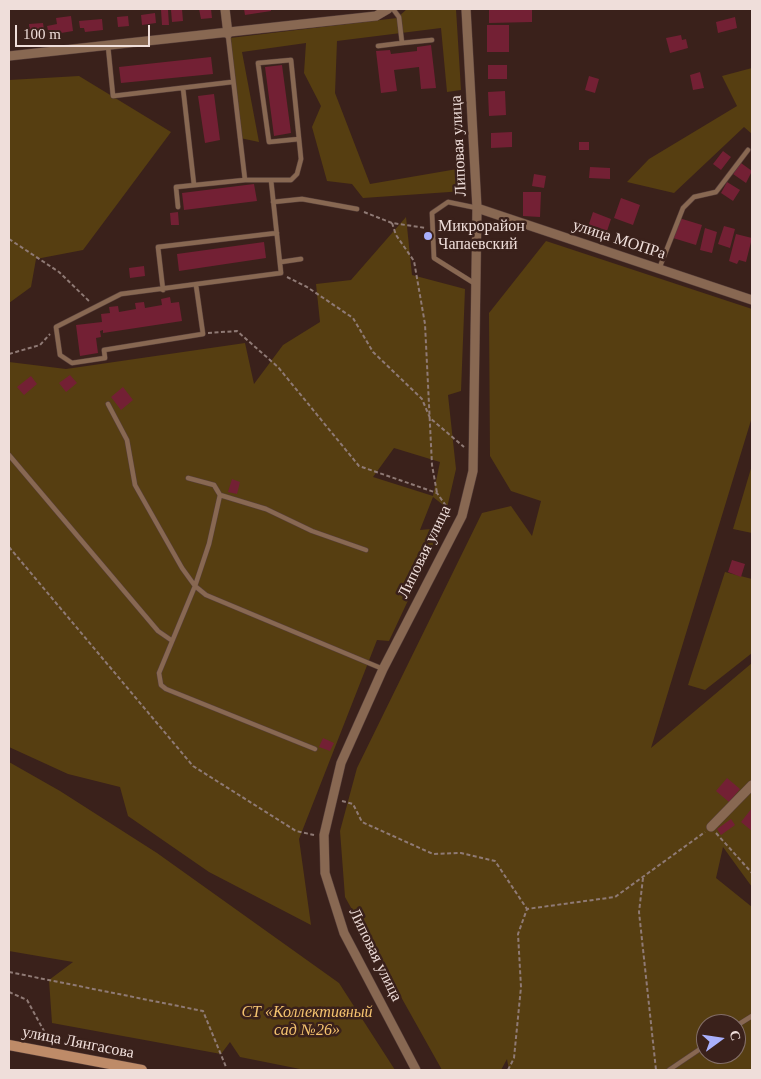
<!DOCTYPE html>
<html>
<head>
<meta charset="utf-8">
<style>
	body { margin:0 }
	#map { position:relative; width:761px; height:1079px; overflow:hidden; background:#3a211b; font-family:Georgia,serif }
	canvas { display:block }
	.frame { position:absolute; inset:0; border:10px solid #efdeda; pointer-events:none }
	.north { position:absolute; left:696px; top:1014px; width:50px; height:50px; box-sizing:border-box; background:#3a211b; border:1px solid #826d67; border-radius:50%; rotate:76deg; font-size:14px; font-weight:700; line-height:20px; text-align:center; color:#efdeda }
	.north::after { content:''; display:block; margin:auto; width:18px; height:22px; background:#a9b0fc; clip-path:polygon(50% 0,100% 100%,50% 72%,0 100%) }
	.scale { position:absolute; left:15px; top:25px; width:135px; height:22px; box-sizing:border-box; border:2px solid #efdeda; border-top:0; padding-left:6px; font-size:15px; line-height:18px; white-space:nowrap; color:#efdeda; -webkit-text-stroke:4px #3a211b; paint-order:stroke }
</style>
</head>
<body>
<div id="map">
<canvas width="761" height="1079"></canvas>
<div class="frame"></div>
<div class="north">С</div>
<div class="scale">100 m</div>
</div>
<script>
const ctx = document.querySelector('canvas').getContext('2d');
ctx.lineJoin = 'round';
function paint(path, color) {
  ctx.fillStyle = color;
  ctx.fill(path, 'evenodd');
}
function shape(rows) {
  const path = new Path2D();
  for (const r of rows) {
    path.moveTo(r[0], r[1]);
    for (let i = 2; i < r.length; i += 2) path.lineTo(r[i], r[i + 1]);
  }
  return path;
}
function stroke(path, color, width, dash) {
  ctx.strokeStyle = color;
  ctx.lineWidth = width;
  ctx.lineCap = dash ? 'butt' : 'round';
  ctx.setLineDash(dash || []);
  ctx.stroke(path);
}
function write(font, color, halo, rows, align = 'center') {
  ctx.font = font + ' Georgia,serif';
  ctx.lineWidth = 5;
  ctx.setLineDash([]);
  ctx.textBaseline = 'middle';
  ctx.strokeStyle = halo;
  ctx.fillStyle = color;
  for (const [text, x, y, turn = 0] of rows) {
    ctx.save();
    ctx.translate(x, y);
    ctx.rotate((+turn || 0) * Math.PI / 180);
    ctx.textAlign = isNaN(turn) ? turn : align;
    if (halo) ctx.strokeText(text, 0, 0);
    ctx.fillText(text, 0, 0);
    ctx.restore();
  }
}
paint(shape([
	[407,9,456,9,461,90,447,92,441,28,337,41,335,93,370,184,463,168,464,191,363,198,352,184,327,181,312,127,321,106,304,73,306,43,242,52,259,142,240,138,230,38,397,18],
	[752,68,752,134,744,127,674,193,627,182,649,159,737,106,722,76],
	[79,76,171,132,83,250,36,259,31,287,9,303,9,80],
	[406,217,412,275,465,289,461,391,448,395,456,469,447,508,433,497,420,530,442,528,389,641,377,640,299,839,311,925,209,872,128,816,120,787,68,774,9,747,9,362,66,369,245,343,254,384,283,345,320,322,316,284,351,280],
	[394,448,440,462,433,496,373,477],
	[546,241,752,309,752,417,651,748,752,663,752,887,723,847,716,878,752,907,752,1070,509,1070,507,1059,501,1070,442,1070,345,897,340,831,357,768,482,513,511,506,532,536,541,501,511,491,490,456,489,313],
	[706,1024,736,1024,736,1054,706,1054],
	[752,465,752,533,733,529],
	[725,572,752,579,752,653,705,690,688,685],
	[9,762,60,791,157,853,339,983,395,1070,305,1070,240,1057,230,1042,221,1054,52,1023,49,980,73,962,9,951]
]), '#563e11');
paint(shape([
	[182,9,183,21,172,22,171,10],
	[199,9,211,9,212,18,201,19],
	[244,9,271,9,271,11,245,15],
	[489,9,532,9,532,22,489,23],
	[161,10,168,10,169,25,162,25],
	[155,13,156,23,142,25,141,15],
	[71,16,73,31,49,35,47,26,57,24,56,18],
	[128,16,129,26,118,27,117,17],
	[735,17,737,28,718,33,716,22],
	[102,19,103,30,85,32,84,28,80,28,79,21],
	[43,23,45,36,30,37,29,24],
	[487,25,509,25,509,52,487,52],
	[681,35,682,40,686,39,688,48,670,53,666,38],
	[431,45,436,88,421,89,419,67,394,70,397,91,381,93,376,51,390,50,391,54,417,51,417,47],
	[211,57,213,74,121,83,119,67],
	[282,65,291,133,274,136,265,67],
	[488,65,507,65,507,79,488,79],
	[700,72,704,88,693,90,690,75],
	[589,76,599,79,595,93,585,90],
	[505,91,506,115,489,116,488,92],
	[214,94,220,140,205,143,198,96],
	[512,132,512,147,491,148,491,133],
	[579,142,589,142,589,150,579,150],
	[723,151,731,157,721,170,713,164],
	[741,163,752,171,746,183,733,174],
	[590,167,610,168,610,179,589,178],
	[534,174,546,176,544,188,532,186],
	[727,182,740,190,733,201,721,193],
	[254,184,257,201,184,210,182,193],
	[523,192,541,192,540,217,523,216],
	[621,198,640,205,633,225,614,218],
	[178,212,179,225,171,225,170,213],
	[593,212,611,219,606,234,588,227],
	[679,218,702,225,696,245,673,238],
	[724,226,735,229,730,248,718,244],
	[705,228,717,232,712,253,700,250],
	[736,234,752,238,746,262,739,260,737,264,729,261],
	[264,242,266,258,179,271,177,254],
	[144,266,145,276,130,278,129,268],
	[170,297,171,303,179,302,182,321,103,333,103,330,100,331,101,337,96,338,98,353,80,356,76,325,102,322,101,314,110,313,109,307,118,306,119,312,136,309,135,303,144,302,145,308,162,305,161,299],
	[70,375,77,383,66,392,59,383],
	[31,376,37,384,24,395,17,387],
	[123,387,133,400,121,410,111,397],
	[232,479,240,482,237,494,228,492],
	[732,560,745,564,741,577,728,572],
	[323,738,334,743,330,751,319,747],
	[727,778,740,789,729,802,716,791],
	[752,808,752,831,741,822],
	[731,819,735,825,721,835,717,829]
]), '#732034');
const service = shape([
	[393,9,399,17,402,43,432,40],
	[228,35,245,180],
	[108,46,113,96,232,82],
	[378,46,402,43],
	[183,88,194,185],
	[271,180,291,180,297,174,301,159,299,139,291,60,258,63,269,142,299,139],
	[273,202,302,199,357,209],
	[178,207,176,187,245,180,271,180,281,273,121,294,56,327,60,355,72,363,105,358,104,350,203,334,196,285],
	[281,262,301,259],
	[659,269,683,208,694,197,716,192,748,150],
	[477,285,434,258,432,213,448,202,477,208],
	[163,290,158,247,277,233],
	[108,404,127,440,135,485,182,568,195,586,206,595,383,669],
	[9,455,158,631,171,640],
	[188,478,214,485,220,495],
	[315,749,166,689,161,685,159,673,195,586,209,544,220,495,266,509,312,531,366,550],
	[736,1026,752,1016],
	[669,1070,706,1045]
]);
const minor = shape([
	[225,9,228,34],
	[9,56,376,16,388,9],
	[477,208,752,300],
	[711,827,752,785],
	[416,1070,344,933,325,873,324,835,341,763,383,669,462,516,473,471,477,208,466,9]
]);
const secondary = shape([
	[9,1045,142,1070]
]);
stroke(service, '#573f3a', 5.5);
stroke(minor, '#573f3a', 10);
stroke(secondary, '#573f3a', 11);
stroke(shape([
	[364,212,392,223,426,228],
	[392,223,396,235,414,261,425,324,432,465,437,493],
	[9,239,59,272,90,302],
	[287,277,307,287,353,318,373,352,422,399,430,418,464,447],
	[208,333,237,331,278,367,359,466,437,493,451,513],
	[9,354,40,345,50,334],
	[9,547,193,766,296,831,314,835],
	[342,801,353,804,362,822,433,854,461,853,495,861,527,909],
	[716,833,752,873],
	[643,878,639,912,656,1070],
	[9,972,203,1011,226,1067],
	[9,992,27,1000,44,1031],
	[508,1070,514,1058,521,987,518,934,527,909,615,897,705,832]
]), '#8f7a75', 2, [4, 2.5]);
stroke(service, '#886852', 4.5);
stroke(minor, '#886852', 9);
stroke(secondary, '#be8b68', 10);
for (const [x, y, r, color] of [
	[428,236,5,"#a9b0fc"]
]) {
  const dot = new Path2D();
  dot.arc(x, y, r, 0, 2 * Math.PI);
  ctx.fillStyle = color;
  ctx.fill(dot);
  stroke(dot, '#3a211b', 2);
}
write('16px', '#efdeda', '#3a211b', [
	["Липовая улица",459,146,-93],
	["улица МОПРа",619,240,18],
	["Липовая улица",425,552,-64],
	["Липовая улица",375,955,64],
	["улица Лянгасова",78,1043,11]
]);
write('16px', '#efdeda', '#3a211b', [
	["Микрорайон",438,227],
	["Чапаевский",438,245]
], 'left');
write('italic 16px', '#f5c36f', '#3a211b', [
	["СТ «Коллективный",307,1013],
	["сад №26»",307,1031]
]);
</script>
</body>
</html>
